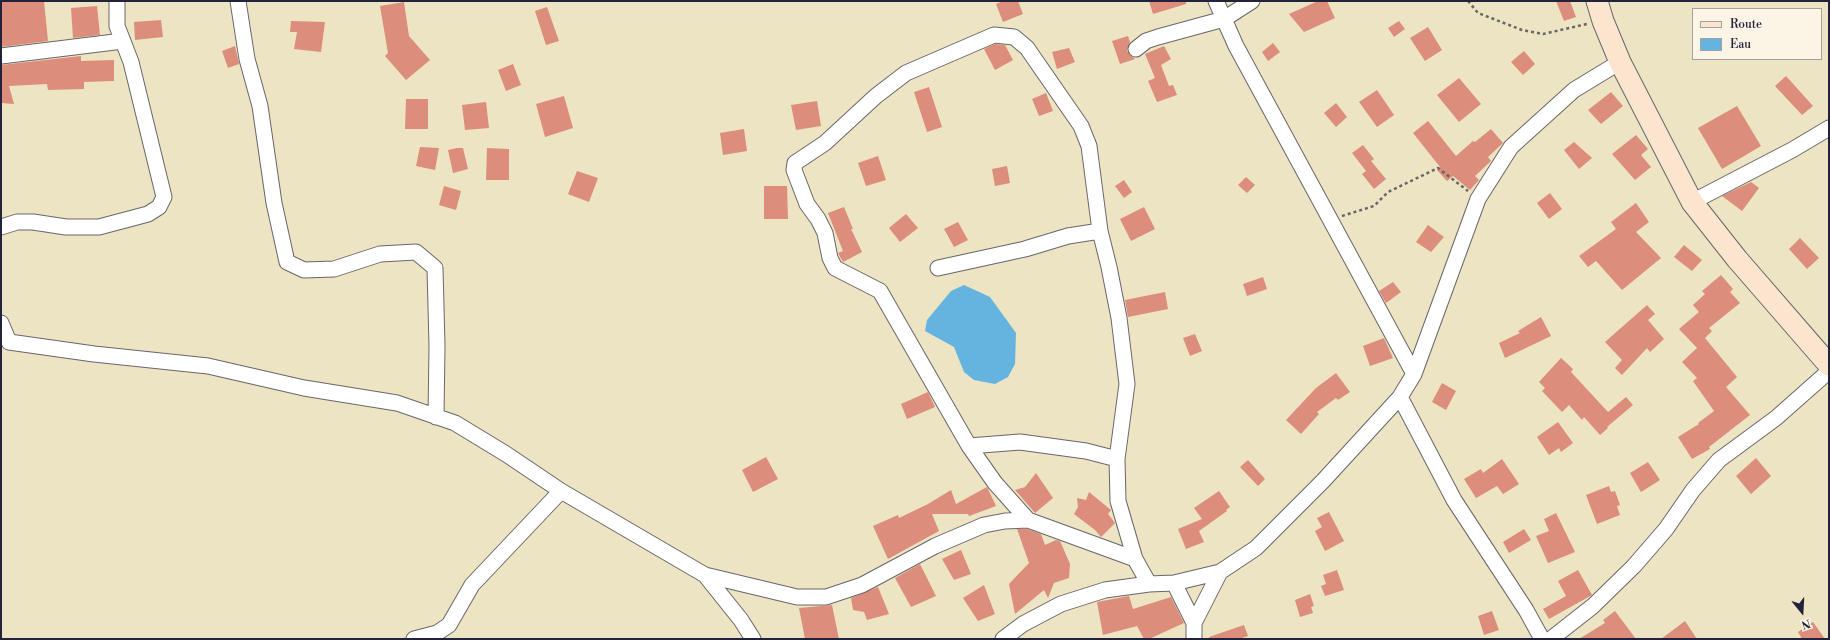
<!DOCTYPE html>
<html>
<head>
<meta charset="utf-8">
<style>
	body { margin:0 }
	#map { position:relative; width:1830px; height:640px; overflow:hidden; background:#ece4c2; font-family:"Libre Bodoni",serif }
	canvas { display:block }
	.frame { position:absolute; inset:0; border:2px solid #22223b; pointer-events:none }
	.legend { position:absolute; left:1692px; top:8px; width:130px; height:52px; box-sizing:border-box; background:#fcf5e5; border:1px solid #a5a1a1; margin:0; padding:5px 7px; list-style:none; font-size:12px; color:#22223b }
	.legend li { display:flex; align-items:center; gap:8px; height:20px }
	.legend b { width:20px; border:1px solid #a5a1a1 }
	.north { position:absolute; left:1782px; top:592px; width:40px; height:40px; -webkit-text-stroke:3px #fcf5e5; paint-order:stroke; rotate:162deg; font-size:11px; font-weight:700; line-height:16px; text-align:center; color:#22223b }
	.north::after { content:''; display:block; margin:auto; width:14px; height:18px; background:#22223b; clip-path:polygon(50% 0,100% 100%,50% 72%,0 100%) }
</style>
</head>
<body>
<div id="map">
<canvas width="1830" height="640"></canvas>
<div class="frame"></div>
<ul class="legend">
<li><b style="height:5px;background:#fce5cf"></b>Route</li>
<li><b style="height:11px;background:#64b4df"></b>Eau</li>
</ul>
<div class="north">N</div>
</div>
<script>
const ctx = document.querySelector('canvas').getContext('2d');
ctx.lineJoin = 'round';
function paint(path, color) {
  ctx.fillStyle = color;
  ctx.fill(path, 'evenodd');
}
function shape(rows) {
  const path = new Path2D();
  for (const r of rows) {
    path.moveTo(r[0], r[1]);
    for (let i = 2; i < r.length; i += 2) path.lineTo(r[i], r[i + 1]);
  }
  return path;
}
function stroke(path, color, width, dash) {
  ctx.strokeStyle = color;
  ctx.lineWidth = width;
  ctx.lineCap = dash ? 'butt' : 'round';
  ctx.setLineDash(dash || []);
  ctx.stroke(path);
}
paint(shape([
	[964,285,990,297,1016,333,1015,364,1008,377,995,384,974,380,964,372,954,347,925,331,927,320,951,291]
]), '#64b4df');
paint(shape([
	[1,1,44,1,48,41,1,47],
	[1003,1,1018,1,1023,14,1003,22,996,4],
	[1149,1,1186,1,1186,4,1153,14],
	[1318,1,1327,1,1335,18,1304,32,1289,14],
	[1556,1,1570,1,1576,17,1564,21],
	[404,2,409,36,430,60,406,80,385,56,388,53,380,6],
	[97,6,100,35,73,38,71,8],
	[547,7,559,41,546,45,535,11],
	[161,20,163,37,135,40,134,22],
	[291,21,325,22,321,52,294,49,297,32,290,32],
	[1399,21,1405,29,1394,37,1388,28],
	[1428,27,1442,50,1425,61,1410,38],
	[1128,36,1130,42,1127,51,1135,59,1120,64,1112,41],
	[1273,43,1280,52,1268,61,1262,52],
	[995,44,1005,45,1013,60,995,70,984,49],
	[235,46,239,64,228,68,222,51],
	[1164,46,1171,59,1161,65,1169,86,1173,85,1177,95,1157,102,1148,81,1155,78,1145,54],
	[1069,48,1075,62,1057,69,1052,52],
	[1524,51,1535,64,1523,75,1511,62],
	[81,56,81,61,114,60,114,81,84,82,84,89,48,90,47,84,9,86,14,104,1,103,1,65],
	[513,64,521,85,506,91,498,70],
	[1786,76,1813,106,1802,115,1775,86],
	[1459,78,1481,104,1459,122,1437,95],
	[929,87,942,127,927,132,914,92],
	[1377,90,1394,115,1377,127,1359,102],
	[1611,92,1623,106,1601,124,1588,110],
	[1046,93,1053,111,1039,116,1032,99],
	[564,96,573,128,545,137,536,104],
	[406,99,428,99,428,129,405,129],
	[817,101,821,126,796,130,791,105],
	[486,102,489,128,465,130,462,105],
	[1336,103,1347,117,1336,127,1324,113],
	[1737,106,1761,146,1722,169,1698,128],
	[1428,121,1456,156,1473,141,1475,142,1491,129,1503,143,1488,157,1491,161,1475,176,1479,180,1470,190,1453,176,1447,181,1437,170,1440,167,1413,133],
	[744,129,747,151,723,155,720,133],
	[1636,135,1648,149,1641,155,1651,167,1635,180,1612,154],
	[1574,142,1592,158,1579,169,1564,150],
	[1363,145,1374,159,1371,161,1386,179,1374,189,1362,174,1366,171,1352,153],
	[420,147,439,148,435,170,416,166],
	[457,148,463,148,468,169,453,173,448,150],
	[487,148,509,149,509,180,486,180],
	[878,156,886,180,866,186,858,163],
	[1007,166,1010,183,995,186,992,169],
	[577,171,598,178,589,202,568,194],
	[1246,177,1255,185,1247,193,1238,185],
	[1124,180,1132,192,1124,198,1115,186],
	[1751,182,1759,188,1742,211,1722,196],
	[444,186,461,191,456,210,439,205],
	[764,186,787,186,788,219,764,219],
	[1550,193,1562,209,1549,219,1537,203],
	[1636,203,1649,222,1636,232,1661,258,1622,290,1596,261,1588,267,1579,256,1616,229,1611,222],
	[844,207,853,229,851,229,862,252,843,262,838,253,843,251,828,213],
	[1144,207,1155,229,1131,241,1120,219],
	[906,214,918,228,900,242,889,228],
	[958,222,968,240,954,247,944,229],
	[1428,225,1444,237,1431,252,1416,242],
	[1800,238,1819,258,1807,269,1789,249],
	[1684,245,1702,260,1692,271,1674,257],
	[1721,275,1733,289,1730,292,1740,303,1709,328,1712,331,1705,338,1737,377,1726,387,1750,415,1709,447,1710,449,1692,459,1678,437,1699,424,1698,423,1714,411,1693,381,1697,378,1682,362,1697,348,1679,329,1699,312,1693,305,1705,294,1702,291],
	[1263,277,1267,289,1247,296,1243,284],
	[1393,282,1401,292,1386,303,1379,291],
	[1165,292,1168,309,1128,317,1125,300],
	[1647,305,1655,314,1648,320,1664,339,1650,352,1647,348,1622,375,1615,368,1622,360,1605,342],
	[1541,317,1551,336,1505,358,1499,343,1520,333,1518,331],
	[1195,334,1202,351,1190,356,1183,338],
	[1384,338,1393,358,1370,366,1363,346],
	[1561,358,1573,369,1571,372,1608,412,1626,397,1633,405,1607,427,1608,428,1600,435,1584,417,1582,420,1569,405,1562,412,1542,391,1545,388,1539,382],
	[1336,373,1350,392,1338,400,1336,398,1317,412,1319,414,1301,434,1286,420,1316,388],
	[1442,383,1456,391,1446,410,1432,402],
	[928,392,935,407,907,419,901,404],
	[1558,422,1573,443,1561,452,1559,448,1549,455,1537,437],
	[766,457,778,479,753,492,742,470],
	[1756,458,1771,476,1751,494,1736,476],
	[1502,459,1519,484,1503,494,1497,486,1476,498,1464,479,1481,469,1483,473],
	[1248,460,1265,479,1258,486,1240,467],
	[1648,462,1660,480,1641,492,1630,473],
	[1036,473,1053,498,1035,513,1015,490,1025,487],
	[1609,486,1611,492,1615,491,1620,505,1617,506,1620,515,1597,524,1586,495],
	[987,487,996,506,969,516,968,514,932,514,939,531,888,559,873,526,898,515,899,518,928,504,951,490,956,504],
	[1219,491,1230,507,1226,510,1227,511,1199,531,1204,542,1186,549,1178,529,1202,519,1194,508],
	[1089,492,1111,510,1108,514,1115,523,1101,537,1095,530,1074,514,1078,507,1077,498,1086,500],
	[1329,512,1344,541,1325,551,1315,531,1322,527,1317,518],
	[1556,513,1575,552,1548,563,1536,536,1549,531,1544,519],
	[1017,529,1027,529,1041,534,1045,545,1056,540,1060,541,1070,564,1069,578,1054,583,1048,598,1044,590,1015,614,1009,584,1029,563],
	[1524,529,1531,540,1509,553,1503,542],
	[961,550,971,574,954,580,942,559],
	[920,564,936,596,911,607,895,578],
	[1337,570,1344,590,1325,596,1321,586,1326,584,1323,575],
	[1578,570,1592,595,1549,619,1543,609,1566,596,1558,581],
	[984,585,995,614,978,621,963,598],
	[878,587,889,614,867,620,864,612,853,610,851,598],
	[1310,594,1314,606,1311,607,1313,613,1300,617,1295,600],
	[1129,596,1133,609,1171,597,1184,623,1149,639,1144,639,1137,626,1103,635,1097,602],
	[832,605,839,639,805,639,799,608],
	[1492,611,1499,630,1484,635,1478,616],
	[1615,611,1636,639,1579,639,1605,623,1603,620],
	[1685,621,1697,639,1661,639],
	[1813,622,1825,639,1802,639,1798,632],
	[1244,625,1248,636,1239,639,1210,639,1209,637]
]), '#dc8d7b');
const minor = shape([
	[238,1,247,59,260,106,274,203,287,262,304,270,334,269,380,254,416,252,435,268,437,346,436,417],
	[1216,1,1236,46,1414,374],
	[1136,49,1146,41,1158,37,1224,19,1252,1],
	[1,56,123,41],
	[1692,202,1792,150,1829,128],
	[1,227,17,222,33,222,66,227,99,227,148,214,159,207,164,197,131,62,117,26,117,1],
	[938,268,1025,249,1068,236,1100,231],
	[1,323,9,342,94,354,208,366,304,388,397,403,455,423,506,454,561,491,705,575,741,620,753,639],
	[1400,397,1454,500,1526,610,1542,639],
	[969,446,1020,442,1086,451,1117,459],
	[1028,520,995,483,969,446,880,291,835,268,830,258,825,233,818,219,807,204,794,170,795,163,825,143,876,96,906,73,994,35,1014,37,1027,48,1081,126,1089,146,1100,231,1109,267,1119,318,1127,384,1117,459,1118,501,1135,559,1149,584],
	[705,575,797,597,826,597,862,585,935,546,984,525,1005,521,1028,520,1135,559],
	[1174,583,1194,623,1194,639],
	[1194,623,1220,572],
	[414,639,437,633,449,625,472,585,561,491],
	[1003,639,1023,624,1061,604,1105,590,1149,584,1174,583,1220,572,1256,548,1323,481,1400,397,1414,374,1478,199,1511,147,1574,90,1620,62],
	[1551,639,1593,606,1634,566,1666,529,1693,490,1719,460,1776,418,1829,371]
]);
const secondary = shape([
	[1597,1,1603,21,1620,62,1692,202,1737,259,1829,365]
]);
stroke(minor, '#69666a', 17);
stroke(secondary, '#69666a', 23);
stroke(shape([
	[1468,1,1478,13,1522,30,1543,34,1587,24],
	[1342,216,1374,206,1388,192,1438,168,1468,191]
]), '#69666a', 2.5, [3, 3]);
stroke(minor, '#fff', 15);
stroke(secondary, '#fce5cf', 21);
</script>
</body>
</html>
